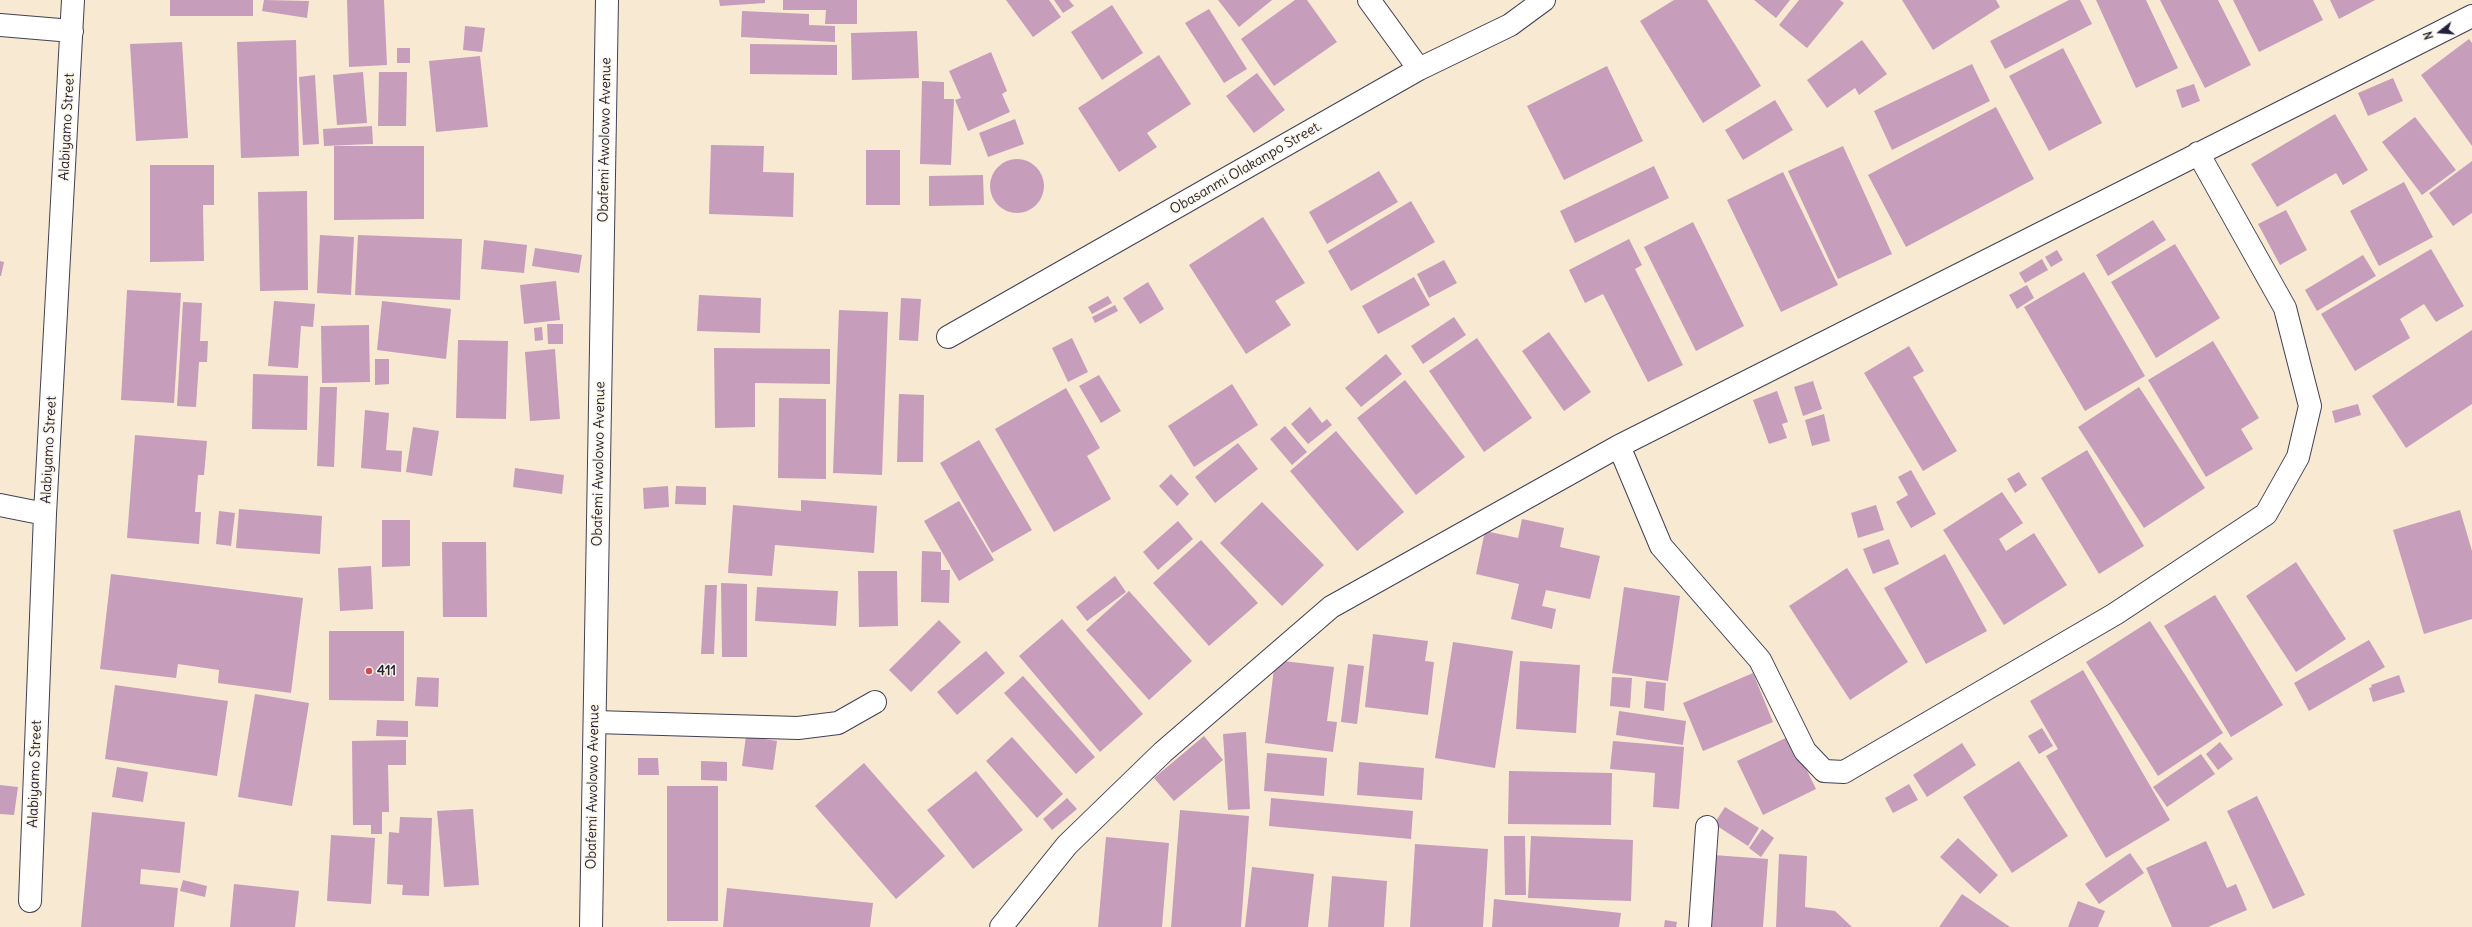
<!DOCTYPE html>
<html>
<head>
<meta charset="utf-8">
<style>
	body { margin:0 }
	#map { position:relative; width:2472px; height:927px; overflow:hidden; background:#f8e9d3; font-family:Delius,sans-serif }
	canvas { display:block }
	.north { position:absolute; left:2420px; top:12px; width:40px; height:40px; -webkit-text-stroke:3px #fcf5e5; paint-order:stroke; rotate:253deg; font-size:11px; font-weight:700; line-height:16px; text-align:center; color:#22223b }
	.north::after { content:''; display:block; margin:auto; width:14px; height:18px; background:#22223b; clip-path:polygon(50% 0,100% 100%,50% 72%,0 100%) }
</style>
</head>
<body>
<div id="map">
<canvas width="2472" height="927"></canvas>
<div class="north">N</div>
</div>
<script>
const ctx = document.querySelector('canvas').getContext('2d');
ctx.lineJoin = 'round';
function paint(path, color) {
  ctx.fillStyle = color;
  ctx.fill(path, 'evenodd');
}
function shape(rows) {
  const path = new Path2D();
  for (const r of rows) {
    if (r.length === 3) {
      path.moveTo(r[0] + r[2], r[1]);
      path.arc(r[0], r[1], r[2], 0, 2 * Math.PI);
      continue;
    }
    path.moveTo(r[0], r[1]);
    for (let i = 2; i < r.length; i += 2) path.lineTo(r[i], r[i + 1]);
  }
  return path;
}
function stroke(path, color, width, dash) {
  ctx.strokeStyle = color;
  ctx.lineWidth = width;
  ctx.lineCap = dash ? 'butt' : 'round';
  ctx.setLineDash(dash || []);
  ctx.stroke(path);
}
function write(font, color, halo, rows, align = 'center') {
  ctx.font = font + ' Delius,sans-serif';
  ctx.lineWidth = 3;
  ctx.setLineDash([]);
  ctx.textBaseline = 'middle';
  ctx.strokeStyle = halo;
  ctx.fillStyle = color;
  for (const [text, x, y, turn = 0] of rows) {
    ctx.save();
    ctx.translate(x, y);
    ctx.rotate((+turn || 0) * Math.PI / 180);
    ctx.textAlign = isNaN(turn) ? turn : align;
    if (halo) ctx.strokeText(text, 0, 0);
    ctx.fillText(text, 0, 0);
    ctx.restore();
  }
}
paint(shape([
	[170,0,253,0,253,16,170,16],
	[264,0,309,1,307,18,262,11],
	[347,0,384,0,387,65,349,67],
	[719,0,765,0,765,3,720,6],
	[783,0,857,0,857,24,825,24,826,10,783,10],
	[1006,0,1049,0,1061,17,1033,37],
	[1054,0,1069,0,1074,6,1063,13],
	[1218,0,1272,0,1239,27],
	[1295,0,1307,0,1337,42,1274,86,1241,39],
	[1674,0,1707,0,1761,86,1703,123,1640,21],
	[1754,0,1790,0,1776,18],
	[1799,0,1840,0,1844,3,1807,48,1779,25],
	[1902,0,1996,0,2000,7,1933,50],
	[2069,0,2080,0,2092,24,2005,69,1990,41],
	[2096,0,2146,0,2178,68,2136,88],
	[2160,0,2218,0,2251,65,2205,88],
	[2233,0,2313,0,2323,20,2259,52],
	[2330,0,2375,0,2339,19],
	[1112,5,1143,53,1102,80,1071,32],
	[1209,9,1247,69,1224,83,1185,23],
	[742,11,809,14,809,25,835,26,835,42,741,37],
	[465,26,485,28,482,52,463,50],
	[917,31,919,78,852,80,851,33],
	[2469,39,2472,43,2472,146,2421,75],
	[296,40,299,156,241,158,237,42],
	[1862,40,1887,74,1859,95,1855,88,1827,108,1807,80],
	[182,42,188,138,136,141,130,44],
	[750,44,837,45,837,75,750,74],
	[397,48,410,48,410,63,397,63],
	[2063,48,2102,123,2049,151,2009,76],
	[991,52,1007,91,1002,94,1010,112,968,131,955,100,961,98,949,71],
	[1159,55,1191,104,1147,133,1157,147,1119,172,1078,108],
	[480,56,488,127,436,132,429,61],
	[1972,64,1990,101,1892,150,1874,111],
	[1607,66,1643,141,1564,180,1527,106],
	[363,72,367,123,337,125,333,75],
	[379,72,407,72,406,126,378,126],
	[1257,73,1285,110,1254,133,1226,96],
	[315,75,319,144,303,145,299,77],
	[2393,78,2403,101,2368,116,2358,93],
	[922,81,944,82,944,99,954,99,951,165,920,164],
	[2194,84,2200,101,2182,108,2176,90],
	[1775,100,1793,130,1743,160,1725,130],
	[1996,107,2034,179,1906,247,1868,175],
	[2335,114,2368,170,2343,185,2336,173,2277,207,2251,164],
	[2415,117,2456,170,2422,195,2382,142],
	[1015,119,1024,144,988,157,979,133],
	[372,126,373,144,324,146,323,129],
	[711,145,764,146,763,172,794,173,793,217,709,214],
	[334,146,424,146,424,219,334,220],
	[1843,146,1892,254,1838,279,1788,171],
	[866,150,900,150,900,205,866,205],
	[1017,186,27],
	[2472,161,2472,213,2453,226,2429,193],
	[150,165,214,165,214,205,203,205,204,261,150,262],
	[1654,166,1669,198,1575,243,1560,211],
	[1379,171,1398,202,1327,244,1309,212],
	[1783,172,1838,285,1781,312,1727,200],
	[983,175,984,205,929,206,929,176],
	[2404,182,2433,237,2379,266,2350,211],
	[307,191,308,290,260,291,258,192],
	[1411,201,1435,242,1351,291,1328,251],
	[2286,210,2307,250,2280,265,2258,224],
	[1263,217,1305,283,1275,301,1291,325,1246,354,1189,265],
	[2153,220,2166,240,2108,276,2096,255],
	[1693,222,1744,326,1696,351,1644,247],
	[320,235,354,237,351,295,317,293],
	[358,235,462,239,460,300,355,295],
	[1629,239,1642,265,1635,269,1683,365,1648,382,1603,294,1585,303,1569,270],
	[484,240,527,245,524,273,481,269],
	[2175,244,2220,318,2156,358,2111,282],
	[535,248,582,255,579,273,532,266],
	[2431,249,2464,306,2436,322,2424,304,2400,319,2410,338,2355,371,2321,314],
	[2057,250,2063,260,2051,267,2045,257],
	[2363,255,2376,276,2317,311,2305,290],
	[2042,259,2048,270,2025,283,2019,273],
	[1444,260,1457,283,1429,298,1417,274],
	[0,261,4,262,1,276,0,276],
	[2084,272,2145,376,2085,411,2024,307],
	[1414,277,1430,305,1378,334,1362,306],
	[556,281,560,320,524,324,520,285],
	[1148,282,1164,309,1140,324,1123,298],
	[2027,285,2034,298,2017,309,2009,295],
	[127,290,181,293,174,403,121,400],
	[699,295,761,298,760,333,697,331],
	[1108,296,1112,303,1092,314,1088,307],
	[901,298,921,299,918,341,899,340],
	[274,301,315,304,313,327,301,326,298,368,268,366],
	[382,301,451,309,446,359,377,350],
	[183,302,202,303,200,341,208,341,207,362,199,362,196,407,177,406],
	[1115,305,1118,311,1095,323,1092,317],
	[839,310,888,312,882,475,833,473],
	[1454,317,1466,335,1423,364,1411,346],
	[547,324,563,324,563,344,548,344],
	[369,325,370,382,322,383,321,326],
	[542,327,543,340,535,341,534,328],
	[2472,330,2472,404,2406,448,2372,396],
	[1549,332,1591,392,1564,411,1522,351],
	[1072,338,1088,372,1068,382,1052,348],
	[1477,338,1532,418,1484,452,1429,371],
	[458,340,508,341,506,419,456,418],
	[2213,341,2259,418,2241,429,2253,449,2206,477,2148,380],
	[1909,346,1924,371,1913,377,1957,451,1923,471,1864,373],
	[714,348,830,349,830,384,755,383,755,427,715,428],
	[555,349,560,419,530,421,525,352],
	[1386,354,1402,374,1361,407,1345,388],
	[375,359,389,359,389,384,375,385],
	[253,374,308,376,307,430,252,429],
	[1099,375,1121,411,1101,423,1079,386],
	[1405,380,1465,457,1416,495,1357,418],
	[1813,381,1822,409,1803,416,1794,387],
	[1232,384,1258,425,1194,467,1168,426],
	[320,387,337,387,334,467,317,466],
	[2139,387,2205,488,2144,528,2078,427],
	[1066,388,1100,448,1087,456,1111,499,1054,532,995,429],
	[1777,391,1788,422,1782,424,1787,438,1769,444,1753,400],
	[899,394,924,395,923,462,897,462],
	[779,398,826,399,826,479,778,478],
	[2358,404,2361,415,2335,423,2332,411],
	[1310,407,1322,423,1327,419,1332,425,1308,444,1291,424],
	[365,410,389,413,386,450,402,451,401,472,361,468],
	[1824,414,1830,441,1812,446,1805,420],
	[1285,426,1307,452,1292,465,1270,439],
	[413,427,439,431,432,476,406,472],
	[1336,431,1404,512,1357,551,1290,471],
	[135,435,207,441,204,475,198,475,195,512,201,512,199,544,127,538],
	[979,440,1032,530,992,553,940,463],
	[1238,443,1258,469,1215,503,1195,477],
	[2087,450,2144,546,2099,574,2041,478],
	[515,468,564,475,562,494,513,487],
	[1911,470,1936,514,1911,528,1896,502,1908,495,1898,477],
	[2019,472,2027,485,2015,493,2007,479],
	[1171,474,1189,494,1177,506,1159,486],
	[668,486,669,507,644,509,643,488],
	[676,486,706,487,706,505,675,504],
	[2002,492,2023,523,1999,539,2006,551,2034,533,2067,585,2004,625,1943,530],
	[801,500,877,506,874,553,775,545,772,576,728,573,733,505,801,511],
	[959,501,994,560,959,581,924,521],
	[1262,502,1324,565,1282,606,1220,543],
	[1876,505,1884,530,1858,538,1851,513],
	[239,509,322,516,320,554,236,548],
	[2460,510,2472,551,2472,619,2424,634,2393,530],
	[219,511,235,513,231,546,216,544],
	[1522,519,1564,528,1560,547,1600,556,1590,599,1546,590,1542,606,1556,609,1552,629,1511,619,1519,584,1476,574,1485,531,1518,538],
	[382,520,410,520,410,566,382,567],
	[1178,521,1193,539,1158,570,1143,552],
	[1889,539,1899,564,1873,574,1863,549],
	[1201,540,1258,603,1209,646,1153,583],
	[442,542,486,542,487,617,443,617],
	[922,551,941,552,941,570,950,570,949,603,921,602],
	[1945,554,1987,631,1926,664,1884,588],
	[2296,562,2346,639,2296,672,2246,596],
	[371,566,373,609,340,611,338,568],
	[1847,568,1908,662,1850,700,1789,606],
	[858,571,897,571,898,626,859,627],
	[111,574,303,598,291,693,218,683,219,670,178,664,176,678,100,669],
	[1115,576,1126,592,1087,621,1076,607],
	[721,583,747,584,747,657,722,657],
	[705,585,717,585,714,654,701,654],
	[757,587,838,591,836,626,755,621],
	[1624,587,1680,596,1668,681,1612,673],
	[1129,591,1192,661,1149,700,1086,630],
	[2215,595,2283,705,2231,737,2164,626],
	[1062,619,1143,714,1100,752,1019,656],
	[939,620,961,642,911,692,889,670],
	[2150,621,2223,733,2158,776,2086,662],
	[329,631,404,631,404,701,329,700],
	[1373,634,1428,641,1425,661,1434,662,1428,715,1365,707],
	[2369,640,2385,667,2309,711,2294,683],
	[1453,642,1513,651,1495,768,1435,758],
	[986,651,1005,673,957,715,937,692],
	[1275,660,1334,667,1327,721,1337,722,1333,752,1265,743],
	[1520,661,1580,665,1576,733,1516,729],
	[1348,664,1364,666,1357,724,1341,722],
	[2083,670,2170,820,2106,858,2046,756,2058,749,2030,701],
	[1753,673,1773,722,1703,751,1683,703],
	[2399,675,2405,692,2373,702,2369,688,2372,687,2371,685],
	[1023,676,1095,757,1076,774,1004,693],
	[417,677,439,678,438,707,415,706],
	[1612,677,1632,678,1630,708,1610,706],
	[1646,681,1666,683,1664,711,1644,708],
	[115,685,228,701,217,776,105,759],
	[255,694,309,703,292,806,238,797],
	[1619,711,1686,721,1683,745,1616,735],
	[377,720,408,721,408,737,376,736],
	[2042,728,2053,746,2039,754,2028,736],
	[1246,732,1250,809,1228,810,1223,734],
	[746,736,777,741,773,770,742,766],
	[1204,736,1223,760,1174,801,1154,778],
	[1790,736,1816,789,1763,815,1737,761],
	[1012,737,1063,794,1037,818,986,761],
	[406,740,406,765,388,765,389,812,382,812,382,834,371,834,371,825,353,825,352,741],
	[1613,741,1684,747,1679,809,1653,807,1655,773,1610,769],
	[2220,742,2233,759,2218,770,2206,754],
	[1962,743,1976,765,1927,797,1913,775],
	[1267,753,1327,758,1324,796,1264,791],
	[2201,754,2215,774,2167,807,2153,787],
	[638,758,658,758,659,775,638,775],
	[701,761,727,762,727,781,701,780],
	[2019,761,2068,836,2012,873,1963,797],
	[1359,762,1424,768,1422,800,1357,795],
	[864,763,945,856,896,899,815,806],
	[117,767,148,772,143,802,112,797],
	[976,771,1023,830,973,869,927,810],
	[1509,771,1612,773,1611,825,1508,824],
	[1909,784,1918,800,1893,813,1885,798],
	[0,785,18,787,14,815,0,814],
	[667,786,718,786,718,921,667,921],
	[2257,796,2305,895,2273,909,2227,811],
	[1067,798,1077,809,1052,830,1043,819],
	[1271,798,1413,811,1411,839,1269,826],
	[1725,807,1759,828,1748,846,1714,824],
	[473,809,479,885,444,887,437,811],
	[1180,810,1249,816,1241,927,1171,927],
	[92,812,185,822,180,873,141,869,140,884,178,888,174,927,81,927],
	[400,817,432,818,429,896,402,895,403,885,387,884,389,832,399,833],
	[1762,829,1774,838,1761,857,1749,848],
	[331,835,375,838,371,904,327,901],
	[1504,836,1525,836,1526,895,1505,895],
	[1531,836,1633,840,1631,901,1528,898],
	[1106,837,1169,843,1162,927,1098,927],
	[1958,838,1998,875,1980,894,1940,857],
	[2206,841,2227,888,2236,884,2247,910,2208,927,2172,927,2146,868],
	[1415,844,1488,849,1483,927,1410,927],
	[2130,853,2144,873,2099,904,2085,884],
	[1779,854,1807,856,1805,907,1835,911,1852,927,1776,927],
	[1713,855,1768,859,1763,927,1708,927],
	[1252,867,1314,874,1308,927,1245,927],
	[1332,876,1387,881,1384,927,1328,927],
	[183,880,207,886,205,897,180,891],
	[234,884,299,891,295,927,230,927],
	[727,888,873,903,870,927,723,927],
	[1962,894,2010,927,1939,927],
	[1494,899,1621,913,1619,927,1492,927],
	[2078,901,2105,911,2098,927,2068,927],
	[1665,920,1677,922,1676,927,1664,927]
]), '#c69dbb');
const street = shape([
	[1369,0,1419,69],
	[0,25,72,31],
	[948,337,1419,69,1510,25,1544,0],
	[1619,446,1661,546,1760,660,1805,751,1824,771,1844,772,2115,614,2266,514,2298,457,2310,406,2285,308,2198,153],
	[0,505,45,514],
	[595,722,798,728,838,723,875,702],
	[30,901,45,514,73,0],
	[1001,927,1067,845,1163,752,1331,607,1619,446,2472,16],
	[1700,927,1707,827]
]);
const secondary = shape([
	[591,927,607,0]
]);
stroke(street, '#424052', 24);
stroke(secondary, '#424052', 24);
stroke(street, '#fff', 22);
stroke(secondary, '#fff', 22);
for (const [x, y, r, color] of [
	[369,671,4,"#d1495b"]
]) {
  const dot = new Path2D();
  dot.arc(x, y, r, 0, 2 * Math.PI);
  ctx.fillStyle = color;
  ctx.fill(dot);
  stroke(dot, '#fcf5e5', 1.5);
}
write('14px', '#22223b', '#fcf5e5', [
	["Alabiyamo Street",67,127,-87],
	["Obafemi Awolowo Avenue",605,140,-89],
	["Obasanmi Olakanpo Street.",1246,168,-30],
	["Alabiyamo Street",49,450,-87],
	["Obafemi Awolowo Avenue",599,464,-89],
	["Alabiyamo Street",35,774,-88],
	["Obafemi Awolowo Avenue",593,787,-89]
]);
write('bold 14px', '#22223b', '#fcf5e5', [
	["411",377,671]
], 'left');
</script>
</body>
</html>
